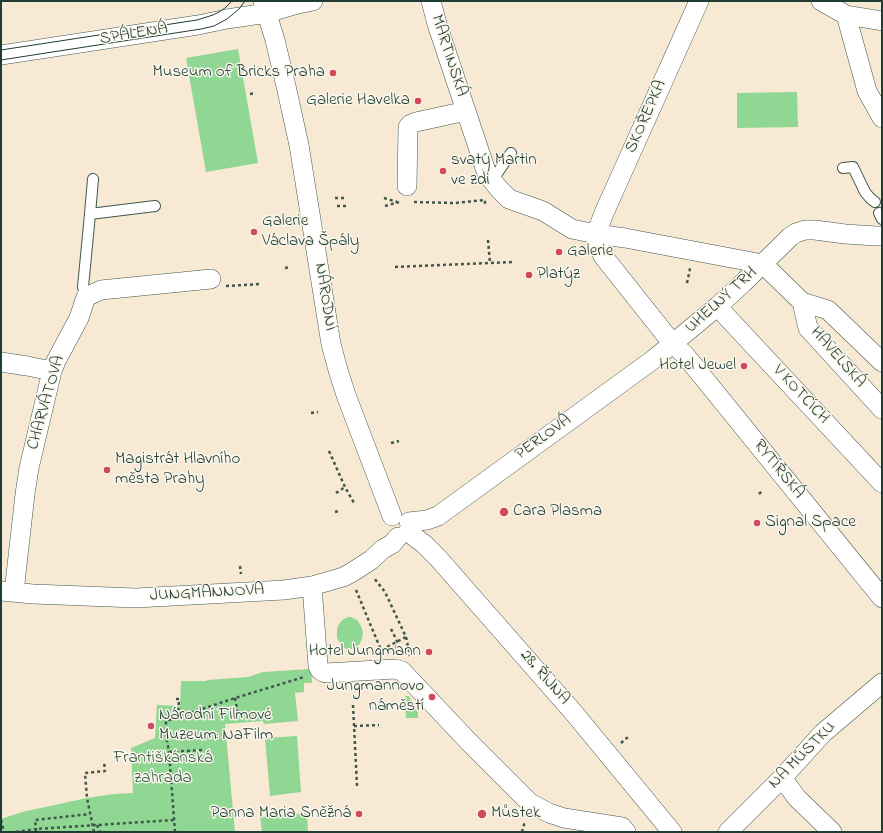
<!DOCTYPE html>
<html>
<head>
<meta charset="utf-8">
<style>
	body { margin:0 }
	#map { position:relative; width:883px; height:833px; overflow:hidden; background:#f7e9d4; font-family:"Indie Flower",sans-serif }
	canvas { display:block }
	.frame { position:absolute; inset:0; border:2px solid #1f3d34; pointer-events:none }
</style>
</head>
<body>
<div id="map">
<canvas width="883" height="833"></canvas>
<div class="frame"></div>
</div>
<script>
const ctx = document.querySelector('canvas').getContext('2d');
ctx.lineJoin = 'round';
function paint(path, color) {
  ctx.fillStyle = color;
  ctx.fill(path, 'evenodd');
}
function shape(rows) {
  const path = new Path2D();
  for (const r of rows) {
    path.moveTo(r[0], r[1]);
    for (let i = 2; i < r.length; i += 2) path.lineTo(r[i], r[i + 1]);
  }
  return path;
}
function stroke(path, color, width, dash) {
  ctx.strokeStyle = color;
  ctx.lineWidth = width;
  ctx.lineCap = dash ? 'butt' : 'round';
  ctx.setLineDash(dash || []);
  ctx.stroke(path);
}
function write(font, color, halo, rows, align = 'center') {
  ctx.font = font + ' "Indie Flower",sans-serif';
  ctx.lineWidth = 3;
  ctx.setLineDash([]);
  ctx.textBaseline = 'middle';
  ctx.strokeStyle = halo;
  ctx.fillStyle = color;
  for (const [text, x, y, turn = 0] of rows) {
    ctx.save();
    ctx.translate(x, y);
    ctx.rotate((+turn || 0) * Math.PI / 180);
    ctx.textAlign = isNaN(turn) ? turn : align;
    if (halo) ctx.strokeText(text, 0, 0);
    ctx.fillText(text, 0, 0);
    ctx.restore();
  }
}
paint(shape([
	[238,49,258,163,206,172,186,58],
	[797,92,798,127,737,128,737,93],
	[348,617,351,617,357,620,361,626,363,633,362,639,359,645,355,649,346,649,341,645,337,638,337,630,338,626,342,620],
	[311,669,312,683,304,683,304,692,295,693,298,721,264,724,263,721,225,724,235,832,1,832,1,819,22,812,87,798,114,794,133,793,131,748,155,738,157,704,158,705,180,706,181,681,207,681,207,680,248,677,263,672],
	[405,696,409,696,418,713,418,718,406,718],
	[297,736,301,792,270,796,265,738],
	[307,813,308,832,262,832,260,817]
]), '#8fd792');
const lane = shape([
	[843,168,853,167,865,192,870,198,875,202],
	[492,181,511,153],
	[879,213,882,219],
	[90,214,93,179],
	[86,297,83,287,90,214,155,206]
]);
const street = shape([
	[263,1,275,40,286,86,299,145,331,344,338,370,346,395,392,516],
	[431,1,437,24,487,174,499,189,509,199,543,211,572,229,596,234,625,238,763,264],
	[821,1,846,15,882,21],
	[846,15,867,91,882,118],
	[1,55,198,25,227,19,267,13,298,4,313,1],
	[407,186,408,127,411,124,416,122,466,111],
	[596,234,598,245,603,256,661,329,673,344,685,355,882,598],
	[596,234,604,213,699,1],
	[763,264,802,302,828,310,882,362],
	[802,302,808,328,882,409],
	[718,306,727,317,882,483],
	[1,362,27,366,52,371],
	[409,522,427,520,438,516,654,359,718,306,743,283,790,237,796,233,805,230,815,230,845,234,876,236,882,236],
	[408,532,424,544,438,558,574,713,672,832],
	[312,586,318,666,320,670,323,672,326,673,395,669,402,671,469,742,530,803,549,813,564,818,622,827,626,832],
	[1,591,33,594,136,598,284,590,312,586,343,577,351,573,371,560,383,549,392,544,398,537],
	[14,592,25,494,29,468,52,371,56,361,79,318,86,297,101,290,211,279],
	[782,778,797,798,832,832],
	[728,832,782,778,823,733,882,683]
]);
stroke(lane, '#3f574c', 12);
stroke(street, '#3f574c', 20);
stroke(shape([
	[250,94,256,93],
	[335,198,345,198],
	[384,198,397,202],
	[414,202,455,203,485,200,485,205],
	[337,206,346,206],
	[385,206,399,202],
	[488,240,490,263],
	[395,267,513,262],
	[285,268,290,267],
	[687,283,690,269,691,268],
	[226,286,261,284],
	[311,413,318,412],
	[391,443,399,441],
	[329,451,345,487,354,503],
	[336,493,345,487],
	[759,494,762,491],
	[335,512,339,511],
	[240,566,241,574],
	[356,590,381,650,406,637,385,592,374,578],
	[391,629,397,641,396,653],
	[406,637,410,656],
	[235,698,238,714],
	[176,699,179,699,178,717],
	[353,705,357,786],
	[354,726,379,725],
	[621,743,628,737],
	[169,752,203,750],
	[1,820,4,832],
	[97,825,100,832],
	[16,832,36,829,35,820,90,814],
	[36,832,36,829,174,820],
	[94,832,87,798,85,773,105,771,104,761],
	[175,832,169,752,166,735,166,721,235,698,304,677],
	[522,832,525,821]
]), '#3f574c', 2.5, [3, 3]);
stroke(lane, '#fff', 10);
stroke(street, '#fff', 19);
stroke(shape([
	[1,50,197,20,213,15,219,12,225,8,232,1],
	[1,60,201,29,214,26,227,19,239,9,245,1]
]), '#1f3d34', 1);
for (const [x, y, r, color] of [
	[333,73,4,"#d1495b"],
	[418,101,4,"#d1495b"],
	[443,171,4,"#d1495b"],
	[254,232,4,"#d1495b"],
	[559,252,4,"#d1495b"],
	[529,275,4,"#d1495b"],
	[744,366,4,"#d1495b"],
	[107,470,4,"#d1495b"],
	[504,512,5,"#d1495b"],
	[757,523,4,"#d1495b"],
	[429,652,4,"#d1495b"],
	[432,697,4,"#d1495b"],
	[151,726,4,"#d1495b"],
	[359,814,4,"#d1495b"],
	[482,814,5,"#d1495b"]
]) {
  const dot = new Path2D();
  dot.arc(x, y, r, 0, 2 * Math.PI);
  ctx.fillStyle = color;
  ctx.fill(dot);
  stroke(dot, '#fbf7ec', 1.5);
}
write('17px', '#1f3d34', '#fbf7ec', [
	["SPÁLENÁ",134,35,-9],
	["MARTINSKÁ",448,56,72],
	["SKOŘEPKA",647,117,-66],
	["NÁRODNÍ",324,297,81],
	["UHELNÝ TRH",722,301,-42],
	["HAVELSKÁ",837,358,49],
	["V KOTCÍCH",800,395,47],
	["CHARVÁTOVA",47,403,-74],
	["PERLOVÁ",544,438,-36],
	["RYTÍŘSKÁ",778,470,51],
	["JUNGMANNOVA",207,594,-3],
	["28. ŘÍJNA",544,678,49],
	["NA MŮSTKU",803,756,-45]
]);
write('17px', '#1f3d34', '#fbf7ec', [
	["Museum of Bricks Praha",325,73,"right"],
	["Galerie Havelka",410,101,"right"],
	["svatý Martin",451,161],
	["ve zdi",451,181],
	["Galerie",262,222],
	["Václava Špály",262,242],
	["Galerie",567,252],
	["Platýz",537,275],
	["Hotel Jewel",736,366,"right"],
	["Magistrát Hlavního",115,460],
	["města Prahy",115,480],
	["Cara Plasma",513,512],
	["Signal Space",765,523],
	["Hotel Jungmann",421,652,"right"],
	["Jungmannovo",424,687,"right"],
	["náměstí",424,707,"right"],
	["Národní Filmové",159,716],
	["Muzeum: NaFilm",159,736],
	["Panna Maria Sněžná",351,814,"right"],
	["Můstek",491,814]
], 'left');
write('17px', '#355c47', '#fbf7ec', [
	["Františkánská",163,759],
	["zahrada",163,779]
]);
</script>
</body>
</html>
